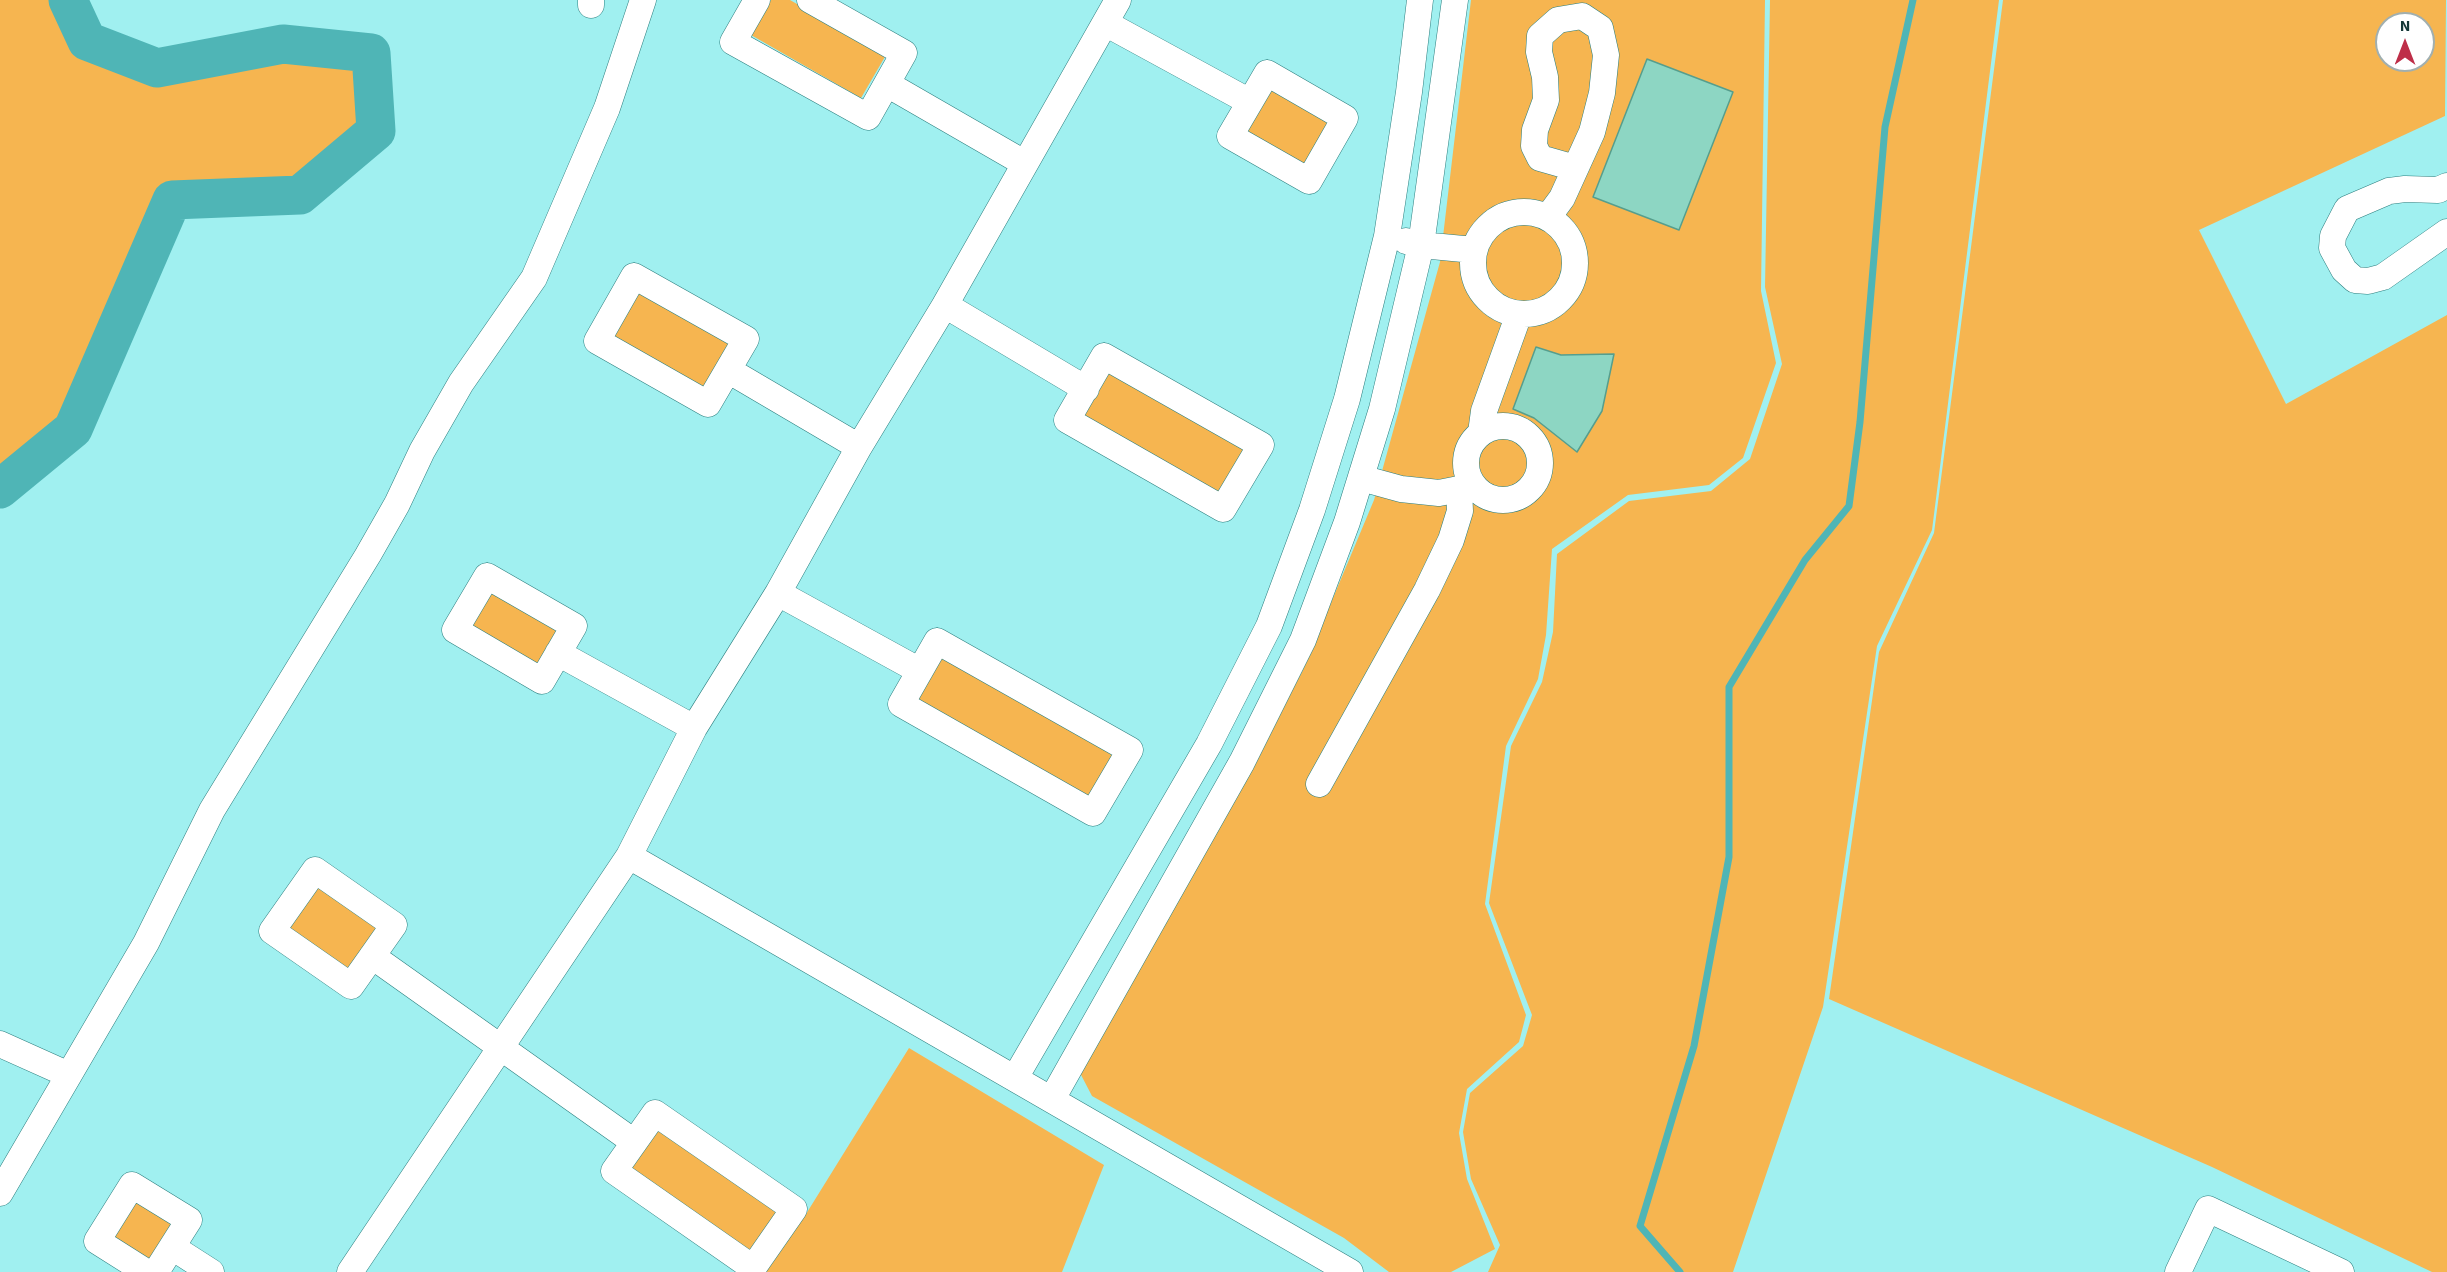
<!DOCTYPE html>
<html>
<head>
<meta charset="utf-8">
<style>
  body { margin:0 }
  #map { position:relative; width:2447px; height:1272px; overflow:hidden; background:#a0f0f0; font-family:"Source Sans 3",sans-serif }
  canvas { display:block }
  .north { position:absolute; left:2375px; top:12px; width:60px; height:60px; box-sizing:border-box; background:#fff; border:2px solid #a1afaf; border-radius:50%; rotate:0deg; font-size:16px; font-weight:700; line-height:24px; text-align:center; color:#153737 }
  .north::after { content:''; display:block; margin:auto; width:21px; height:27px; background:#be2e48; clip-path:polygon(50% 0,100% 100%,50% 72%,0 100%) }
</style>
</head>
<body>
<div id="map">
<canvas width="2447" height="1272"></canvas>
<div class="north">N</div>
</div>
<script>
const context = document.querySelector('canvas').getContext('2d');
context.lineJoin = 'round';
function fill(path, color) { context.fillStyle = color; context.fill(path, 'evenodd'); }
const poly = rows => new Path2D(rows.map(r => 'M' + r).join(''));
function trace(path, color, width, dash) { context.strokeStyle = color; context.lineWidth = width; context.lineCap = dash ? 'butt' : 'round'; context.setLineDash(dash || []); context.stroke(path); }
const green = poly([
  [0,0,68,0,87,41,157,68,283,44,371,53,376,131,300,195,172,201,73,429,0,489],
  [771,0,790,0,886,55,861,98,751,35],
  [1471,0,1765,0,1761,291,1776,363,1743,458,1709,485,1628,495,1552,549,1546,635,1538,679,1506,746,1485,904,1526,1015,1519,1042,1467,1089,1459,1133,1467,1179,1495,1249,1451,1272,1389,1272,1344,1238,1092,1096,1079,1071,1302,672,1374,500,1440,262],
  [1770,0,1999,0,1932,530,1877,646,1823,1007,1733,1272,1488,1272,1500,1245,1471,1179,1463,1132,1470,1093,1523,1046,1532,1015,1489,903,1511,746,1542,682,1553,632,1557,554,1629,501,1711,491,1750,459,1782,364,1765,287],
  [2003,0,2446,0,2445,116,2199,230,2286,404,2447,315,2447,1272,2432,1272,2212,1167,1829,999,1879,652,1934,533],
  [2387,24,2423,24,2423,60,2387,60],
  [1269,83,1335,119,1308,169,1241,132],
  [639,290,735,344,707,393,611,338],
  [1108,371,1249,447,1222,495,1081,419],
  [488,581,568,625,541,673,462,629],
  [939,651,1119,752,1092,805,909,703],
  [315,876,388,926,351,981,277,930],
  [909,1048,1104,1165,1062,1272,761,1272,806,1214],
  [656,1120,788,1210,752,1259,621,1170],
  [134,1192,181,1221,152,1269,104,1240]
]);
const stream = poly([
  [1680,1272,1640,1226,1694,1046,1729,857,1729,687,1805,560,1849,506,1860,422,1885,127,1913,0]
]);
const river = poly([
  [0,489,73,429,172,200,300,195,376,131,371,53,283,44,157,68,87,41,68,0]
]);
const building = poly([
  [1647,59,1733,92,1679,230,1593,197,1647,59],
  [1536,347,1561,355,1614,354,1602,411,1577,452,1534,418,1513,409,1536,347]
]);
const minor = poly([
  [757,0,733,42,868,117,904,53,810,0],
  [591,5,591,0],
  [1105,23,1250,102],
  [1267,73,1345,118,1309,181,1230,136,1267,73],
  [887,84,1024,163],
  [2447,186,2438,190,2405,189,2389,191,2347,209,2333,236,2332,248,2344,270,2355,280,2368,281,2383,277,2447,232],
  '1473 263a51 51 0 1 1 102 0a51 51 0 1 1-102 0Z',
  [1548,217,1562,198,1592,132,1602,93,1606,55,1600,28,1582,16,1558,20,1540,36,1539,52,1545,77,1546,100,1535,130,1534,146,1540,158,1575,168],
  [1406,241,1421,245,1474,250],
  [634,276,746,339,708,404,597,341,634,276],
  [945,305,1086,389],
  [1104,356,1261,445,1223,509,1067,420,1104,356],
  [728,370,859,447],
  '1466 463a37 37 0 1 1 74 0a37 37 0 1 1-74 0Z',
  [1481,433,1484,411,1519,314],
  [1361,478,1401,489,1439,493,1474,486],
  [487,576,574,626,542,681,455,630,487,576],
  [778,593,920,671],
  [937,641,1130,750,1093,813,901,704,937,641],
  [558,653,694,728],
  [1319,784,1427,590,1451,540,1460,511,1459,489],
  [629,856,1350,1272],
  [315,870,394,925,351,986,272,931,315,870],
  [372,956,634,1142],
  [0,1044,69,1075],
  [1015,1078,1209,744,1269,626,1312,510,1347,399,1387,236,1409,92,1420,0],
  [1052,1099,1242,762,1303,640,1347,522,1382,409,1421,245,1455,0],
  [655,1113,794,1209,753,1268,614,1171,655,1113],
  [0,1193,146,943,212,810,368,555,397,504,422,451,461,383,534,278,607,108,643,0],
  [172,1247,211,1272],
  [146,1272,97,1241,132,1185,189,1220,156,1272],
  [350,1272,629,856,694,728,778,593,859,447,945,305,1118,0],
  [2178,1272,2208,1209,2341,1272]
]);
fill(green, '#f6b550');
trace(stream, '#4fb5b6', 7);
trace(river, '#4fb5b6', 39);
fill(building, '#8dd6c3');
trace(building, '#569e8d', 1.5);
trace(minor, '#2b7e7e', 27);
trace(minor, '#fff', 26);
</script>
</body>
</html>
